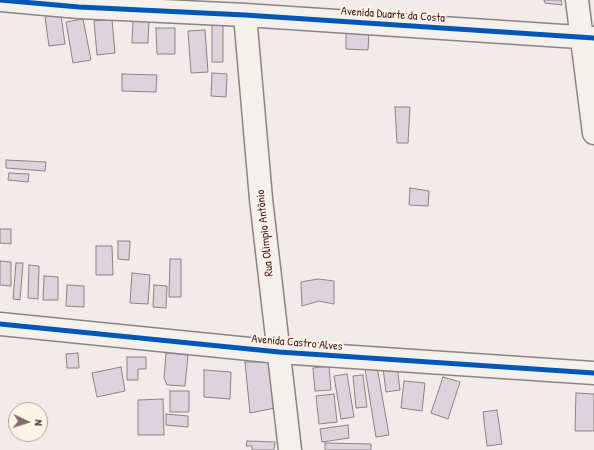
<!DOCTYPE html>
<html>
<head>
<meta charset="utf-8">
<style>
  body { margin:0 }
  #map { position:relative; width:594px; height:450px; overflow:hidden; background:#f1ebea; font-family:"Patrick Hand",sans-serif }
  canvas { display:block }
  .north { position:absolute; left:8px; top:402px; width:40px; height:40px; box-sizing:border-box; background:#fcf5e5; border:1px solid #b59f9b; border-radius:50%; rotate:94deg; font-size:11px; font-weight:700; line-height:16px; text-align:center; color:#4a1f2b }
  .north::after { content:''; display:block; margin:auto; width:14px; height:18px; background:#84666e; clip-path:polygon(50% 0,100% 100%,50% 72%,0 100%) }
</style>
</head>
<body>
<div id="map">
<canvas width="594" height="450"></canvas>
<div class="north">N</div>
</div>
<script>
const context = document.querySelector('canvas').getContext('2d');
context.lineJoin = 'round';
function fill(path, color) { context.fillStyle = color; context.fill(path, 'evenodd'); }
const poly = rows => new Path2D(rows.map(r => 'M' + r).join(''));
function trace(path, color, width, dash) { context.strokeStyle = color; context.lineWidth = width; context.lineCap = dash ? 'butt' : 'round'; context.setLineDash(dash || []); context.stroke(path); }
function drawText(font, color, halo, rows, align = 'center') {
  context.font = font + ' "Patrick Hand",sans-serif'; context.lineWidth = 4; context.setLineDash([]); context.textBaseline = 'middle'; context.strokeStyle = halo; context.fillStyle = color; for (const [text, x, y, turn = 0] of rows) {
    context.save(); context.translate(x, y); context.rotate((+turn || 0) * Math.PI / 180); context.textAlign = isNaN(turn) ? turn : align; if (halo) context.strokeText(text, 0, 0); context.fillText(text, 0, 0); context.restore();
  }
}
const building = poly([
  [544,0,561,0,562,5,545,3,544,0],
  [61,15,65,44,49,46,45,17,61,15],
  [83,19,91,60,73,63,66,22,83,19],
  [112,19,115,53,97,55,94,21,112,19],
  [133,20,149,20,148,43,132,43,133,20],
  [212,21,223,21,223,62,212,62,212,21],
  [156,28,175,28,175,54,157,54,156,28],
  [205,30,208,72,191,73,188,31,205,30],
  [346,33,369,33,368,50,346,49,346,33],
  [212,73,227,74,226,97,211,96,212,73],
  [122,74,157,75,156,92,122,91,122,74],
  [395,107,410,107,408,143,397,143,395,107],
  [6,160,46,162,45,171,6,168,6,160],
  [9,173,29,174,28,182,8,180,9,173],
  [410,188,429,191,428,206,409,205,410,188],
  [0,229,11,229,11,244,0,243,0,229],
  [118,241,130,241,129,260,118,259,118,241],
  [96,246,112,246,113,275,96,275,96,246],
  [170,259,181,259,181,297,169,297,170,259],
  [0,261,11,262,11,286,0,285,0,261],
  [16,263,23,263,20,300,13,299,16,263],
  [29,265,39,266,38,299,28,298,29,265],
  [132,273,150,275,148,304,130,303,132,273],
  [44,276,58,277,58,300,43,300,44,276],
  [318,279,334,281,334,304,319,301,302,306,301,282,318,279],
  [67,285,84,286,84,307,66,306,67,285],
  [154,285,167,286,166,308,153,307,154,285],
  [78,353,79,368,67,368,66,354,78,353],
  [166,353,188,355,185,386,167,385,164,378,166,353],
  [127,357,146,357,146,369,138,369,138,380,127,380,127,357],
  [245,362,269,362,275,408,250,413,245,362],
  [329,366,331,390,315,391,313,368,329,366],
  [397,366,400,390,386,392,383,368,397,366],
  [121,367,125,391,97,397,92,373,121,367],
  [377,367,389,435,376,437,365,369,377,367],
  [204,370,231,372,230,399,204,397,204,370],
  [347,374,354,417,341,419,334,376,347,374],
  [363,375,367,407,356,408,353,376,363,375],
  [443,377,460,382,448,419,431,413,443,377],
  [404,381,425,383,422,411,401,408,404,381],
  [170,391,189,391,189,412,170,412,170,391],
  [576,393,594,394,594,431,575,431,576,393],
  [334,394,337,422,319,424,316,396,334,394],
  [163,399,164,435,138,435,138,400,163,399],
  [497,410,502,444,487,446,483,412,497,410],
  [166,414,188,416,188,427,166,425,166,414],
  [348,425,349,438,322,442,320,429,348,425],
  [247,441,275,442,274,450,252,450,252,446,246,446,247,441],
  [325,443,371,444,371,450,325,450,325,443]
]);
const minor = poly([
  [0,0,79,7,245,15,594,38],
  [577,0,594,133],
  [245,15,261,199,290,450],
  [0,324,279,352,594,373]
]);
const cycleway = poly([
  [0,0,79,7,245,15,594,38],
  [0,324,279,352,594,373]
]);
const streetNames = [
  ["Avenida Duarte da Costa",393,15,4],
  ["Rua Olimpio Antônio",265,233,-96],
  ["Avenida Castro Alves",297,343,5]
];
fill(building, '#dcd4dd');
trace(building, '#8d8284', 1);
trace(minor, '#8d8284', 25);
trace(minor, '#f4f1ec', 22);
trace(cycleway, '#0057b8', 5);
drawText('12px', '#4a1f2b', '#fcf5e5', streetNames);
</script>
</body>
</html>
